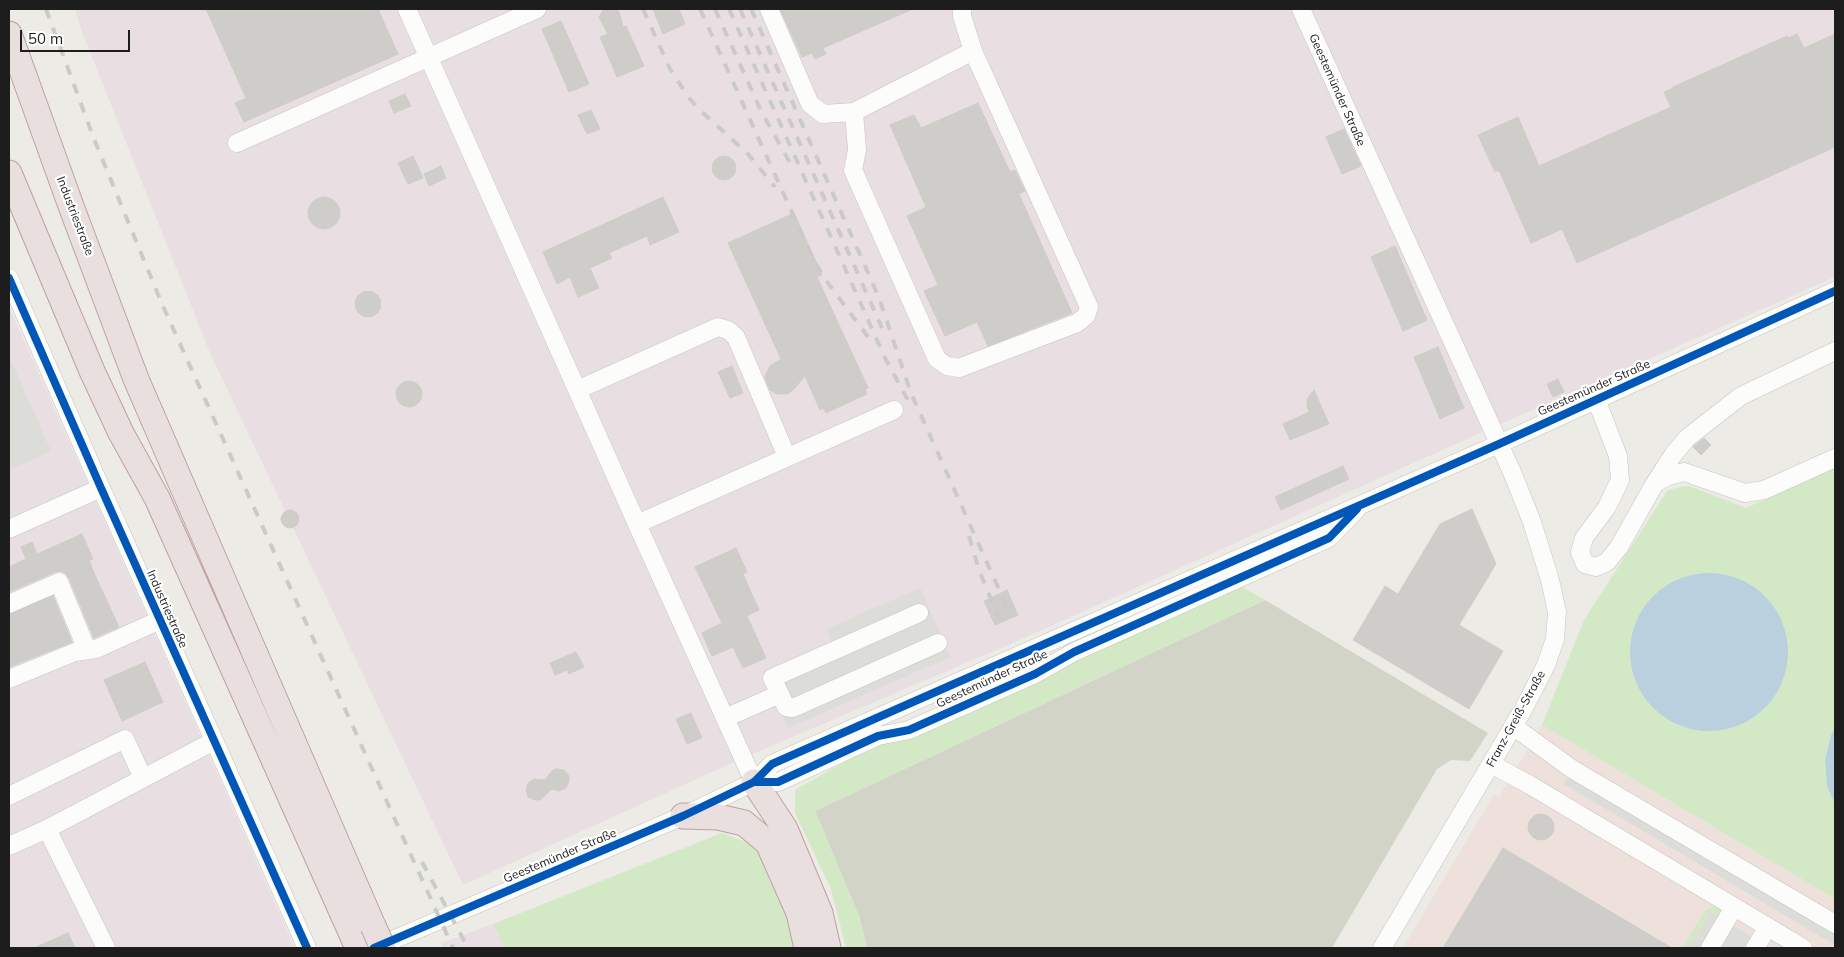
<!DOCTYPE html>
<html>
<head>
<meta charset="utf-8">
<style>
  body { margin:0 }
  #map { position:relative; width:1844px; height:957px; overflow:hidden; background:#ecebe6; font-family:Mulish,sans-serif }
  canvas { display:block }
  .frame { position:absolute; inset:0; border:10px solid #1d1d1d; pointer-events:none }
  .scale { position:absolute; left:20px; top:30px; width:110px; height:22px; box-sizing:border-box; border:2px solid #1d1d1d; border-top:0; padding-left:6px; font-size:15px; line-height:18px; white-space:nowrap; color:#1d1d1d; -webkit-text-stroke:4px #fff; paint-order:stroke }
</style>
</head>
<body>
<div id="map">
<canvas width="1844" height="957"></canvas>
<div class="frame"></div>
<div class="scale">50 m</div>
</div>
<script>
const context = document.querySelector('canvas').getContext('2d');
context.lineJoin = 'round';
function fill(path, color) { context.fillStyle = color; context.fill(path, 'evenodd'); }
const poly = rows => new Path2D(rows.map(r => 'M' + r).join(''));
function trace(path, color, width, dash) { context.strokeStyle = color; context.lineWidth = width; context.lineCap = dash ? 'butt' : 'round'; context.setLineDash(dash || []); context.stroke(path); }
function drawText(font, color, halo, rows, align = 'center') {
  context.font = font + ' Mulish,sans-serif'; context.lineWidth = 4.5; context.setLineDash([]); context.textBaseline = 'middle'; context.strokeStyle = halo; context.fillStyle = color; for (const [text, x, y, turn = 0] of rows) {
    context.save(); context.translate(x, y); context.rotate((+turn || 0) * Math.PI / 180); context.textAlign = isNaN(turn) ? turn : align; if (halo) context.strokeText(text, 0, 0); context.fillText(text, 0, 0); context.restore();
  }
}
const commercial = poly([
  [1542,725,1835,899,1835,948,1403,948,1494,794,1499,797]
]);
const industrial = poly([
  [75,9,1835,9,1835,277,1478,434,1013,643,743,758,463,885,210,353,82,32],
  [9,307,295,948,9,948],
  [493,924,504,948,443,948,441,943]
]);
const construction = poly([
  [1265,600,1488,733,1470,761,1451,760,1437,769,1332,948,867,948,859,916,815,811]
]);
const grass = poly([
  [1835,467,1835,899,1542,725,1584,620,1667,491,1679,487,1689,486,1746,508],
  [1241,586,1265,600,815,811,859,916,867,948,846,948,831,889,795,813,795,790,873,746,1101,646],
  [722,833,754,845,790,926,794,948,504,948,493,924],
  [1715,906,1721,908,1722,911,1719,917,1710,912,1689,948,1682,948,1704,912,1709,908]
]);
const parking = poly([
  [9,356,51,451,9,470],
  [920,588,950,657,788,728,764,673,832,643,826,629],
  [1570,774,1835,932,1835,945,1564,784],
  [1710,912,1771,948,1689,948]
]);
const water = poly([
  '1630 652a79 79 0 1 1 158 0a79 79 0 1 1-158 0Z',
  [1835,729,1835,804,1827,786,1825,760,1831,735]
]);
const building = poly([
  [206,9,378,9,398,54,244,122,235,103,246,98,206,9],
  [604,9,616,9,619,12,623,27,626,26,644,66,617,77,600,37,608,34,599,17,604,9],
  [653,9,679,9,685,24,663,34,653,9],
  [780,9,913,9,823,48,826,54,815,59,812,53,802,57,780,9],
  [561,21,589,84,569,92,542,29,561,21],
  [1797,34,1804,48,1835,34,1835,147,1577,263,1562,229,1531,243,1499,170,1495,172,1478,135,1518,117,1539,166,1671,107,1664,92,1673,88,1673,87,1787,36,1788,38,1797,34],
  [405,94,411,106,394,113,389,101,405,94],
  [978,103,1010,172,1015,170,1025,191,1019,194,1072,313,988,346,977,322,945,336,924,291,938,285,907,216,926,207,890,125,914,115,921,128,978,103],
  [591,110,600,129,587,134,578,115,591,110],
  [1344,129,1361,166,1342,174,1326,137,1344,129],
  '712 168a12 12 0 1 1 24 0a12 12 0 1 1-24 0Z',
  [413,156,423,178,408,184,398,163,413,156],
  [441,166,446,178,429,186,424,174,441,166],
  '308 213a16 16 0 1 1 32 0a16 16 0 1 1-32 0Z',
  [663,197,679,232,650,245,647,236,609,253,612,258,590,268,599,288,578,297,570,277,557,284,543,252,663,197],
  [794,213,822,275,817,277,868,388,865,389,867,394,826,413,823,408,820,410,805,376,793,390,787,394,777,394,770,390,765,378,766,374,770,366,781,359,728,243,794,213],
  [1395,246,1427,320,1403,331,1371,257,1395,246],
  '355 304a13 13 0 1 1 26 0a13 13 0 1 1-26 0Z',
  [1438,347,1464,408,1440,419,1414,357,1438,347],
  [732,366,743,393,730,398,718,372,732,366],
  [1558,379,1564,392,1553,397,1547,384,1558,379],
  '396 394a13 13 0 1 1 26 0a13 13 0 1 1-26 0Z',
  [1314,390,1329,424,1290,440,1283,424,1309,412,1307,407,1307,399,1314,390],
  [1704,438,1711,445,1701,455,1693,447,1704,438],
  [1343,466,1349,479,1281,510,1275,497,1343,466],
  [1472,509,1496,564,1459,625,1503,651,1469,709,1353,640,1385,586,1398,594,1440,524,1472,509],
  '281 519a9 9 0 1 1 18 0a9 9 0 1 1-18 0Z',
  [82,534,93,559,89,560,94,573,119,627,94,638,69,578,65,573,60,571,55,572,9,592,9,567,26,559,21,547,32,542,37,554,82,534],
  [736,548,747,572,743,574,759,610,747,616,766,658,743,668,733,647,712,656,702,633,722,623,695,567,736,548],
  [1007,590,1018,615,995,625,984,601,1007,590],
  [53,596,72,642,9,667,9,614,53,596],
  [576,652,584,667,569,674,567,670,555,675,550,663,576,652],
  [145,662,163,702,122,721,104,680,145,662],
  [691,713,702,738,687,744,676,719,691,713],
  [556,769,564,770,569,776,569,781,566,788,559,791,552,789,540,800,535,800,528,797,526,790,528,783,534,779,545,780,552,771,556,769],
  '1528 827a13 13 0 1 1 26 0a13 13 0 1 1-26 0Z',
  [1503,848,1672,948,1443,948,1503,848],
  [68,933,75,948,34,948,68,933]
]);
const minor = poly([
  [407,9,637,524,754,782],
  [769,9,810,104,823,114,854,112,857,150,853,170,937,359,947,366,959,368,1077,323,1086,316,1089,307,973,51],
  [1301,9,1512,472,1532,522,1550,580,1557,612,1555,639,1546,665,1524,708,1382,948],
  [854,112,973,51,962,16,962,9],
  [237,143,537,9],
  [9,278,101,488,307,948],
  [577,390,718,327,728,330,736,337,787,457],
  [1596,399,1618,456,1620,480,1607,507,1584,538,1580,552,1585,564,1596,567,1607,562,1619,547,1655,483,1673,455,1687,438,1741,396,1835,351],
  [1655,483,1668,476,1684,472,1745,493,1764,490,1835,458],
  [637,524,894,410],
  [9,529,101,488],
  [9,604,59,582,87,650],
  [9,679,75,652,96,649,160,620],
  [780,694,772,678,919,613],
  [725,718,780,694,786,707,793,708,938,643],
  [1513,726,1572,769,1835,924],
  [1491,764,1530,785,1803,948],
  [754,782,778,782,878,736,909,730,1035,674,1074,652,1329,538,1357,509],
  [9,796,125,739,143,778],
  [9,846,47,829],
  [106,948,47,829,214,741],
  [374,948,683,816,754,782,772,764,1499,444,1835,291],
  [1710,948,1734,907],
  [1755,948,1768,927]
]);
const highway = poly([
  [9,34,71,206,136,379,373,926],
  [9,173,92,371,121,433,157,498,358,948],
  [754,782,785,829,820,913,828,948],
  [683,816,718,817,744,823,768,843,799,913,807,948]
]);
const rail = poly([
  [46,9,94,139,162,304,453,948],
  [643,9,670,69,689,98,702,112,748,154,775,187],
  [700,9,814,261,825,279,874,345],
  [715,9,761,111,793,168],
  [729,9,885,358,909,402],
  [740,9,882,328],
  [751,9,865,266,879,298,911,393,1010,614],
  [969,536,979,570,999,619],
  [422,862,468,948]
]);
const highwayBridge = poly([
  [373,926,383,948]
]);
const cycleway = poly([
  [9,278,101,488,307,948],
  [754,782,778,782,878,736,909,730,1035,674,1074,652,1329,538,1357,509],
  [374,948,683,816,754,782,772,764,1499,444,1835,291]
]);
const streetNames = [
  ["Geestemünder Straße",1337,90,66],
  ["Industriestraße",75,216,69],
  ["Geestemünder Straße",1594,388,-24],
  ["Industriestraße",167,609,66],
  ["Geestemünder Straße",992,679,-25],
  ["Franz-Greiß-Straße",1516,719,-61],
  ["Geestemünder Straße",560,856,-23]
];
fill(commercial, '#eee1dc');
fill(industrial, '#e9dfe3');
fill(construction, '#d3d4c8');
fill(grass, '#d3e9c6');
fill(parking, '#dcdcd9');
fill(water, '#bbd0de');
fill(building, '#cecdc9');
trace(building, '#cfcdc8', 1);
trace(minor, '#c4c4c2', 19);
trace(highway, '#c09fa2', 27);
trace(minor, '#fcfcfb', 18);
trace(highway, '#e9dfde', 25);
trace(rail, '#cacac9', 4, [10, 10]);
trace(highwayBridge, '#c09fa2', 27, []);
trace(highwayBridge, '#e9dfde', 25);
trace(cycleway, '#0057b8', 8);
drawText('12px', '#1d1d1d', '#fff', streetNames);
</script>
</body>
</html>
